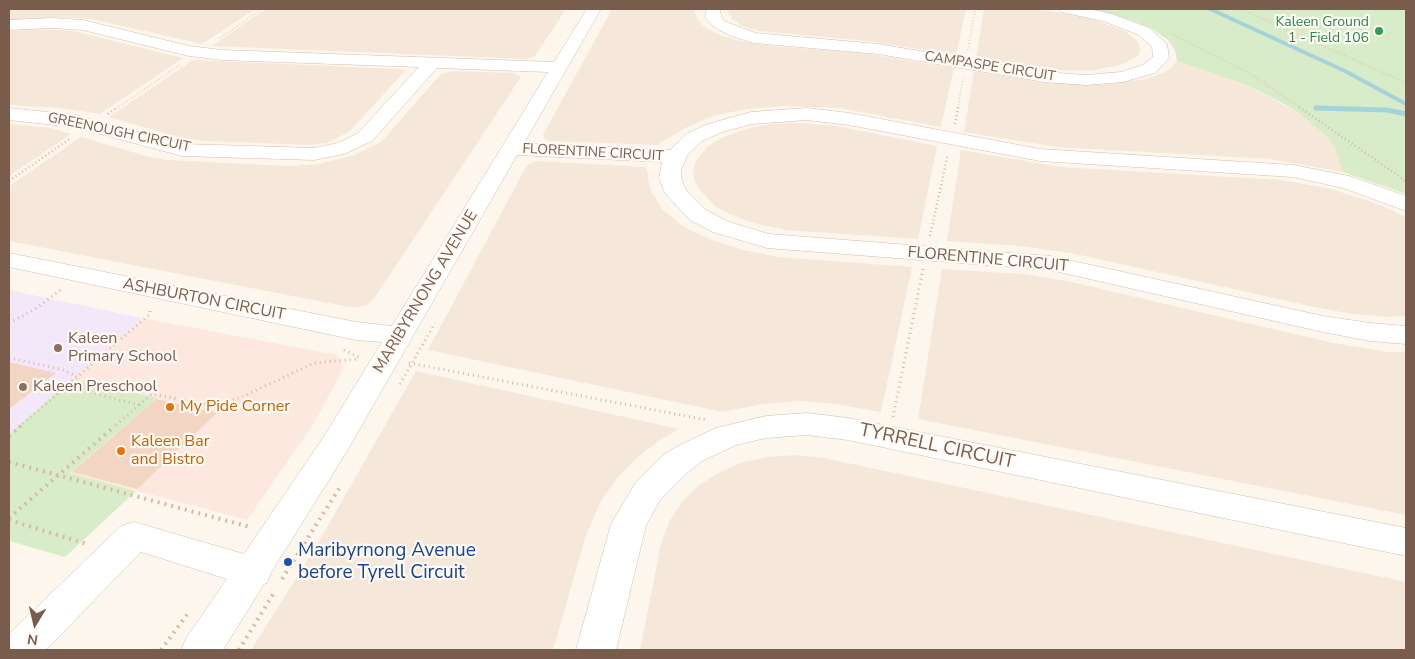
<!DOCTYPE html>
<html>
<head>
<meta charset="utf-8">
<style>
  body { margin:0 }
  #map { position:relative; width:1415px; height:659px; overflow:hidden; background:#fdf6ec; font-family:"Nunito Sans",sans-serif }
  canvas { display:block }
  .frame { position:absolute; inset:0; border:10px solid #7a5c4d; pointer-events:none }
  .north { position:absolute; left:10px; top:599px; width:50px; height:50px; -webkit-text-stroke:4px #fffaf3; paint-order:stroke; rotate:189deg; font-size:14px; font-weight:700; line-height:20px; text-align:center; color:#7a5c4d }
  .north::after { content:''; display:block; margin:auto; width:18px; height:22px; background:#7a5c4d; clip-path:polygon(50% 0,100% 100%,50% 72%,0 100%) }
</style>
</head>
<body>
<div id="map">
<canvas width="1415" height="659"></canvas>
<div class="frame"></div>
<div class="north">N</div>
</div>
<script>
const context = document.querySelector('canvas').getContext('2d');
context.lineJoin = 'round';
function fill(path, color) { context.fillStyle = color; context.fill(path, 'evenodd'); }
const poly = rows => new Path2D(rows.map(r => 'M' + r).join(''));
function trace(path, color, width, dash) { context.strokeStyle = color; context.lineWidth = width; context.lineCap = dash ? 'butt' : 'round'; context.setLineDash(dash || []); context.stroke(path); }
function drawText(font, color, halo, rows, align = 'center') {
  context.font = font + ' "Nunito Sans",sans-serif'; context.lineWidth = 4.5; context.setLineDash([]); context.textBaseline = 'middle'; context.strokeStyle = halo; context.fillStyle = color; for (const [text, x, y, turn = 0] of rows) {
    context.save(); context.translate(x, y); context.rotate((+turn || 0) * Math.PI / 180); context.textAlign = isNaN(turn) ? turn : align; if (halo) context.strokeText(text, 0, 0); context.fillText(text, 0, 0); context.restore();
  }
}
const residential = poly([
  [9,9,255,9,202,44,92,19,55,17,9,21],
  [266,9,566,9,535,56,526,59,212,46],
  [612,9,694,9,697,19,706,28,720,35,740,41,772,46,863,53,954,68,941,127,839,108,784,106,746,109,713,116,687,127,657,145,549,141,544,138,543,135],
  [729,9,966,9,956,55,867,41,759,31,742,26,732,19,728,13],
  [984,9,1042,10,1087,17,1125,31,1138,42,1140,49,1139,55,1123,64,1095,70,1056,70,976,58],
  [35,29,73,31,183,58,100,114,59,108,9,105,9,31],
  [193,60,400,69,405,71,349,132,327,143,310,145,204,141,182,138,109,117],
  [1177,61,1247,85,1300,114,1327,137,1335,148,1341,161,1343,172,1270,159,1057,147,964,132,974,71,1039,82,1096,85,1147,79,1167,71],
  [454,71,514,73,521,77,373,300,367,305,359,307,349,307,9,241,9,186,81,137,146,156,168,160,288,166,319,164,354,155,381,142,441,74],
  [798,123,836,126,937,146,918,239,786,230,754,223,730,214,715,206,699,189,694,180,693,171,695,162,708,146,724,137,745,129,771,124],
  [9,124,51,128,71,134,9,176],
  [961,150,1060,167,1282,180,1331,189,1378,204,1406,217,1406,316,1387,317,1353,314,1324,309,1071,253,1020,246,947,241],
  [536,161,645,167,647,169,650,189,662,209,684,227,712,240,743,250,778,257,912,267,881,412,835,404,800,401,762,404,723,412,428,350,527,165],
  [942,269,1022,274,1067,281,1333,343,1389,352,1406,352,1406,515,918,419],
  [416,371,679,429,657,442,637,458,619,476,602,499,586,535,553,650,251,650,321,538],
  [795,455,824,458,1406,582,1406,650,640,650,661,544,669,522,682,502,699,485,720,472,743,462,769,457]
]);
const commercial = poly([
  [142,318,337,355,344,368,312,426,247,520,70,473,157,399,72,379]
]);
const education = poly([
  [9,290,142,318,9,434]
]);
const green = poly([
  [1091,9,1406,9,1406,194,1343,172,1335,148,1327,137,1300,114,1284,104,1247,85,1177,61,1175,50,1168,40,1152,29,1134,21],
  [72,379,157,398,70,473,136,491,65,557,9,541,9,434]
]);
const streamFar1 = poly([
  [1210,9,1345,71,1406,104],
  [1316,108,1321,108]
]);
const stream = poly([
  [1316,108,1387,110,1406,114]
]);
const building = poly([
  [9,362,56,373,9,409],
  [156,399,217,413,137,489,72,472]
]);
const pathFar3 = poly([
  [1240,9,1406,83],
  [1172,34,1249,73,1301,108],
  [220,38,262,9],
  [968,50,975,9],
  [117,108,181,64],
  [958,108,963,78]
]);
const pathFar2 = poly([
  [1299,107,1406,181],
  [108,114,118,107],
  [955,124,958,107],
  [9,181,71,138],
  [930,236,948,154]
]);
const pathFar1 = poly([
  [9,323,34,310,62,289],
  [344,350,360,358],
  [9,358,60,369,77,376],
  [409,363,707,420],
  [400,384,435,323],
  [66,386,139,405,114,427],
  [139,405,152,394,216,406,246,395,314,363,358,359],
  [893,417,923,269],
  [19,427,150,314,150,310]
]);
const path = poly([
  [9,436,21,426],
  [9,462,250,527],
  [9,518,115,426],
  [9,520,87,544],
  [282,579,340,487],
  [161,650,189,612],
  [239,650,275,591]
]);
const minor = poly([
  [587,9,601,9,524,143,670,150,688,133,708,124,751,112,807,108,849,113,1040,149,1293,165,1349,176,1406,196,1406,211,1343,188,1293,177,1040,161,849,125,807,120,752,124,722,132,702,141,688,154,681,170,681,178,686,190,706,210,729,222,769,234,1050,256,1323,316,1370,323,1406,326,1406,344,1370,341,1323,332,1050,270,767,248,713,232,690,220,665,193,659,178,662,162,517,155,347,451,272,571,267,583,264,584,223,650,181,650,187,637,227,579,141,552,46,650,9,650,9,634,121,526,134,522,244,554,325,435,382,342,356,340,9,267,9,253,356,322,392,326,548,72,437,68,372,141,344,154,314,160,182,156,74,127,9,120,9,108,75,115,183,144,314,148,338,143,358,133,419,67,222,60,189,56,83,30,52,28,9,30,9,20,52,18,83,20,189,46,222,50,554,62,587,9],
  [706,9,720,9,721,16,724,21,755,33,878,44,1044,72,1086,75,1121,72,1143,65,1153,57,1152,46,1137,34,1103,21,1061,12,1059,9,1088,9,1112,14,1149,28,1167,44,1169,58,1155,73,1123,82,1086,85,1044,82,878,54,754,43,731,36,714,27,705,17,706,9],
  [807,413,848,418,1406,528,1406,556,848,440,807,435,766,438,736,445,702,461,687,473,660,500,646,525,616,650,576,650,611,524,636,482,663,455,680,445,716,428,766,416,807,413]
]);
const markers = [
  [1379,31,5,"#2e9e5b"],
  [58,348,5,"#8d6e63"],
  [23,387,5,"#8d6e63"],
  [170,407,5,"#e8710a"],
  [121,451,5,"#e8710a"],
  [288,562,5,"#1a4fb4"]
];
const farLeisurenames = [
  ["Kaleen Ground",1369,23],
  ["1 - Field 106",1369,39]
];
const farStreetnames = [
  ["CAMPASPE CIRCUIT",990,67,9],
  ["GREENOUGH CIRCUIT",119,133,12],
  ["FLORENTINE CIRCUIT",593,153,3]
];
const streetNames = [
  ["FLORENTINE CIRCUIT",988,260,5],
  ["MARIBYRNONG AVENUE",426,292,-59],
  ["ASHBURTON CIRCUIT",204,300,11]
];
const educationNames = [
  ["Kaleen",68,339],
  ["Primary School",68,357],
  ["Kaleen Preschool",33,387]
];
const foodNames = [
  ["My Pide Corner",180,407],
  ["Kaleen Bar",131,442],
  ["and Bistro",131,460]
];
const nearStreetnames = [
  ["TYRRELL CIRCUIT",937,447,12]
];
const nearTransitnames = [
  ["Maribyrnong Avenue",298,551],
  ["before Tyrell Circuit",298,573]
];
fill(residential, '#f5e8da');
fill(commercial, '#fde8e0');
fill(education, '#f3e8fa');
fill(green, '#d8ecc9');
trace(streamFar1, '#a5d3da', 4);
trace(stream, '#a5d3da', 5);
fill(building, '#f3d5c3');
trace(minor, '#d1beb0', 1);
trace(pathFar3, '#d9b8a5', 2, [0.5, 2.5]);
trace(pathFar2, '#d9b8a5', 2.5, [1, 3]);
trace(pathFar1, '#d9b8a5', 3, [1, 4]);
trace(path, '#d9b8a5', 4, [2, 5]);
fill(minor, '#fff');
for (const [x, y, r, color] of markers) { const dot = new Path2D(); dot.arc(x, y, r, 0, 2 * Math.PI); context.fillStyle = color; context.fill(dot); trace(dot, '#fffaf3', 2); }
drawText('14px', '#27864d', '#fffaf3', farLeisurenames, 'right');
drawText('14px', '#7a5c4d', '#fffaf3', farStreetnames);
drawText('16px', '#7a5c4d', '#fffaf3', streetNames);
drawText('16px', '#785e54', '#fffaf3', educationNames, 'left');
drawText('16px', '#c56008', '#fffaf3', foodNames, 'left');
drawText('19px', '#7a5c4d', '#fffaf3', nearStreetnames);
drawText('19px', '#164399', '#fffaf3', nearTransitnames, 'left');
</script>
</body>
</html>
